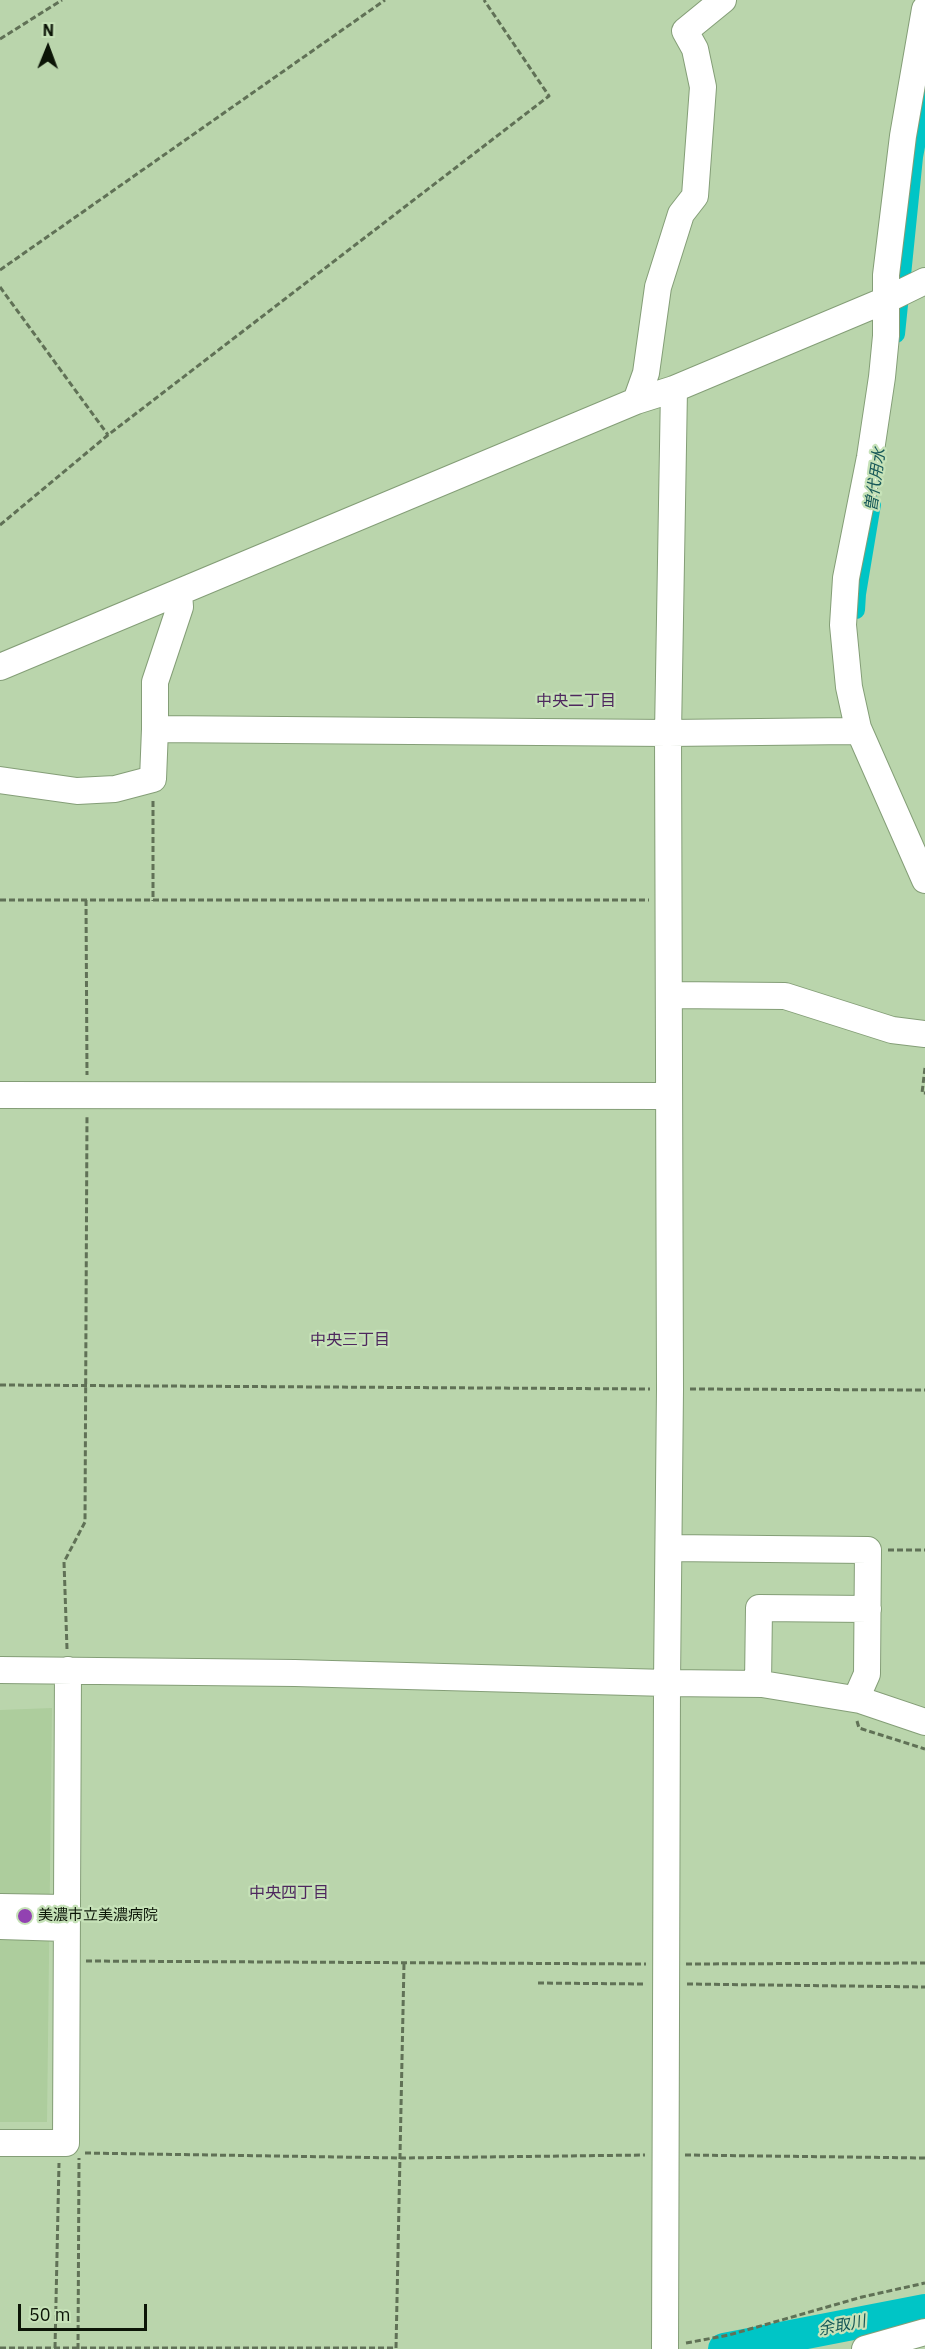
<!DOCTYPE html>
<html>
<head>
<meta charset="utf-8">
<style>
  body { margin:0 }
  #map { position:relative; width:925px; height:2349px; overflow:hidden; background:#bad5ac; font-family:"IBM Plex Sans",sans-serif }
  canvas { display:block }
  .north { position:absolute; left:18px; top:18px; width:60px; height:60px; -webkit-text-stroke:4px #c6e2b8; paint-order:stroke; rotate:1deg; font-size:16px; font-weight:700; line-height:24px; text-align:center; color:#0c1507 }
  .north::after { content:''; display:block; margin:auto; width:21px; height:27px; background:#0c1507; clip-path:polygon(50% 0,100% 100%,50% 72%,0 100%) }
  .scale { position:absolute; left:18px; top:2304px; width:129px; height:27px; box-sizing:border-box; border:3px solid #0c1507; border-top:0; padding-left:8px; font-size:18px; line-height:21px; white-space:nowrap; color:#0c1507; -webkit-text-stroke:4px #c6e2b8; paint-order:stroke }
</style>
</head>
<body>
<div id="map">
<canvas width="925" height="2349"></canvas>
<div class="north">N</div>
<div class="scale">50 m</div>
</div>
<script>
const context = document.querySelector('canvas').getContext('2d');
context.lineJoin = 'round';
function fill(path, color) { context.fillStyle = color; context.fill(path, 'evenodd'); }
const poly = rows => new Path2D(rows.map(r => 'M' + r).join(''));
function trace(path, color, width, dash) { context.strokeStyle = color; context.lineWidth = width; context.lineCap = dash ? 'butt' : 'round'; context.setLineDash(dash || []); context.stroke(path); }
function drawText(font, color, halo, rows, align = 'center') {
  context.font = font + ' "IBM Plex Sans","Noto Sans JP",sans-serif'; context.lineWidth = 4.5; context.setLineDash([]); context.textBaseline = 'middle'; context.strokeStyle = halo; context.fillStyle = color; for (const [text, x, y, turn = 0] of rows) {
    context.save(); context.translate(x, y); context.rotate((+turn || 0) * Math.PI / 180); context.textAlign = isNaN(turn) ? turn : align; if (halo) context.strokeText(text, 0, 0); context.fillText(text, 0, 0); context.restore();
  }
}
const built = poly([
  [52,1708,47,2122,0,2122,0,1710]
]);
const canal = poly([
  [896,334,914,157,925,97],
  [856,610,857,594,872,504]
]);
const river = poly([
  [724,2349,925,2310]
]);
const path = poly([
  [0,39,62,0],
  [0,270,385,0],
  [0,287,108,435],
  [0,525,108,435,549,96,484,0],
  [153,801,153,901],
  [0,900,649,900],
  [86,900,87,1075],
  [925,1068,922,1093,925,1093],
  [0,1385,650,1389],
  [690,1389,925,1390],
  [888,1550,925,1550],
  [67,1649,64,1562,85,1522,87,1115],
  [857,1721,859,1728,925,1749],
  [86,1961,646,1964],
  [686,1964,925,1963],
  [538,1983,644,1984],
  [687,1984,925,1987],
  [85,2153,401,2158,645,2155],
  [685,2155,925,2158],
  [686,2343,729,2335,862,2297,925,2283],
  [0,2348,396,2348],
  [55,2348,59,2163],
  [396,2348,404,1963],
  [78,2349,79,2158]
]);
const minor = poly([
  [636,401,646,373,658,287,681,214,695,196,703,87,695,49,685,31,723,0],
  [0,667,636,401,674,389,886,300,925,281],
  [858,728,925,880],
  [155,729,668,733,852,731,858,728,849,687,843,625,846,578,870,457,882,377,886,336,886,275,903,136,925,9],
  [0,780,77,791,115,789,153,779,155,729,155,682,180,607,179,593],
  [669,995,785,996,892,1030,925,1034],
  [0,1095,669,1096],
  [669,1548,868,1550,867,1674,856,1699],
  [0,1670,295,1673,667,1683,670,1389,668,733,674,389],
  [758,1684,759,1608,868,1609],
  [0,1907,66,1908],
  [0,1926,66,1928],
  [0,2143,66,2143,68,1670],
  [665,2349,667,1683,762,1684,860,1700,925,1722],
  [865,2349,925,2332]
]);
const markers = [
  [25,1916,8,"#9242b1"]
];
const poiNames = [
  ["美濃市立美濃病院",38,1916]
];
const waterNames = [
  ["曽代用水",876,480,-82],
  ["余取川",842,2326,-11]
];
const neighbourhoodNames = [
  ["中央二丁目",576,701],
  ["中央三丁目",350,1340],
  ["中央四丁目",289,1893]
];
fill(built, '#adcd9d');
trace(canal, '#00c5c6', 18);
trace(river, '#00c5c6', 32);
trace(minor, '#849e77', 28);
trace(path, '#607156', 3, [6, 3]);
trace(minor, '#fff', 26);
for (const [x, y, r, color] of markers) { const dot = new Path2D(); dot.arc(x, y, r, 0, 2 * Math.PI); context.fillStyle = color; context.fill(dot); trace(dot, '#c6e2b8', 2); }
drawText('15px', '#0c1507', '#c6e2b8', poiNames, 'left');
drawText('italic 16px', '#175858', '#c6e2b8', waterNames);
drawText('16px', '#4e285e', '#c6e2b8', neighbourhoodNames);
</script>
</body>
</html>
